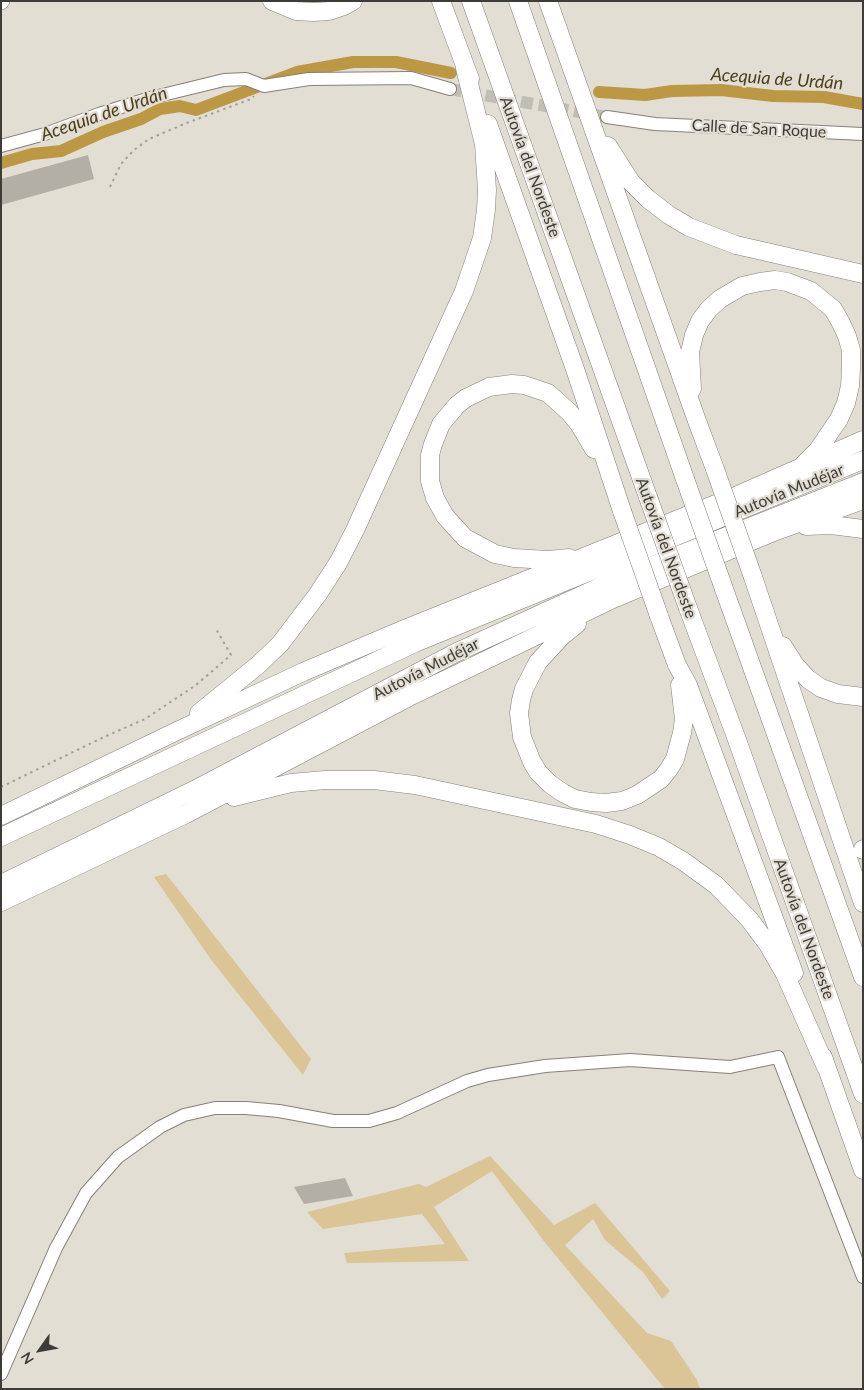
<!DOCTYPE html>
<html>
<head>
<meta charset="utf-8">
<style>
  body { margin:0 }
  #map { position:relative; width:864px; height:1390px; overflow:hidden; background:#e2ded4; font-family:Lato,sans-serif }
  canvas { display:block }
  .frame { position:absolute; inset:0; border:2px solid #3e3c38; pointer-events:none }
  .north { position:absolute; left:15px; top:1325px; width:50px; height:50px; -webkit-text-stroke:4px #e2ded4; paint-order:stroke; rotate:238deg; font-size:14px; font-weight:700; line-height:20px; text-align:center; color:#3e3c38 }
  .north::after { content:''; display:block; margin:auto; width:18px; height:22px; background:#3e3c38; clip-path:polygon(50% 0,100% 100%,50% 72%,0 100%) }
</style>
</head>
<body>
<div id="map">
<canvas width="864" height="1390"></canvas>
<div class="frame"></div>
<div class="north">N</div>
</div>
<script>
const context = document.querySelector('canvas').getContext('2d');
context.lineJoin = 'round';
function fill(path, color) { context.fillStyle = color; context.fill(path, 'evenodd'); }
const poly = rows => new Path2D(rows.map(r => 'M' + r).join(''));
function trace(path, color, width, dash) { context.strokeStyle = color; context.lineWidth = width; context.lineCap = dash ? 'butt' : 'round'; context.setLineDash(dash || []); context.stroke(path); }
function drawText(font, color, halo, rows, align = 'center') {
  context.font = font + ' Lato,sans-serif'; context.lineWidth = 4.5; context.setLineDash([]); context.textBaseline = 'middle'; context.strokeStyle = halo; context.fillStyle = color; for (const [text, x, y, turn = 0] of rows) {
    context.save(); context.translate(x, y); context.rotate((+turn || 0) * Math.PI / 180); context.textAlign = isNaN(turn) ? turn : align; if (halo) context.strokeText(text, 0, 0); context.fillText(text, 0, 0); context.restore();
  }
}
const green = poly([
  [166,874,311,1059,303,1075,212,961,154,877],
  [490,1156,554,1225,595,1203,670,1291,662,1299,643,1272,605,1240,593,1219,565,1245,647,1333,671,1341,697,1380,700,1389,665,1389,543,1240,492,1171,434,1207,469,1261,347,1263,344,1253,445,1244,422,1214,323,1229,307,1212,419,1184,426,1187]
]);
const canal = poly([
  [599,92,645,95,672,91,721,90,773,96,824,97,863,104],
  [1,163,32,154,61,151,103,132,141,119,160,109,180,106,196,110,297,72,353,62,396,62,451,73]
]);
const building = poly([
  [88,155,94,179,1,205,1,179],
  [345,1178,353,1196,304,1204,294,1187]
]);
const minorTunnel = poly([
  [450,89,607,117]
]);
const path = poly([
  [110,187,121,164,134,150,149,139,184,124,251,99,254,96],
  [1,787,104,737,145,719,196,685,231,655,216,629]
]);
const minor = poly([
  [607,117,655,124,863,134],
  [1,146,45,134,99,114,150,98,224,80,246,79,264,86,309,79,411,78,450,89],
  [1,1374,56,1248,86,1193,118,1157,160,1127,184,1115,215,1108,246,1108,279,1111,333,1121,369,1121,397,1113,467,1081,488,1075,545,1066,630,1060,730,1067,778,1057,863,1277]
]);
const major = poly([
  [1,2,2,1]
]);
const highway = poly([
  [272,1,296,11,313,12,329,11,344,6,353,1],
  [441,1,470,79],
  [471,1,648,497],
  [518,1,685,479],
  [548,1,697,421,715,469],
  [488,124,575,369,622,511],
  [608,146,631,182,648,199,669,215,689,227,736,245,863,274],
  [692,389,690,352,694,335,700,321,709,309,720,299,742,286,760,282,775,280,787,282,811,291,833,309,841,323,847,336,851,350,851,369,850,386,846,403,839,419,818,450,803,465],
  [806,526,831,525,863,529],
  [569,558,548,560,514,558,495,554,465,538,445,516,435,498,430,481,430,455,433,444,441,424,457,405,466,398,489,387,512,384,524,385,548,393,569,412,579,424,594,449],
  [753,577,863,903],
  [724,589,863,977],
  [688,608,736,737,863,1094],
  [659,616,677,665,688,685,794,973],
  [577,624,562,636,538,662,524,689,521,700,519,713,522,737,532,762,538,772,550,784,563,793,575,799,591,802,606,803,622,801,637,795,661,779,669,769,675,759,682,733,684,719,680,685],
  [783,646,795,665,808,679,821,688,838,694,863,697],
  [199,713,258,665,280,644,318,594,338,563,355,530,464,291,482,238,486,210,487,190,484,144,465,68],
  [234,797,291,783,325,780,374,780,415,785,596,824,630,835,659,847,683,861,716,885,749,919,767,943,785,974,826,1067],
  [1,816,177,731,303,672,402,630,738,495,863,440],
  [1,837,415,643,863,460],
  [863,849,863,850],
  [1,884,198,788,455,653,613,581,863,482],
  [1,902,186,814,409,697,613,599,776,531,863,500],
  [823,1057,863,1170]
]);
const highwayBridge = poly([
  [715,469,753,577],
  [685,479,724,589],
  [648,497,688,608],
  [622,511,659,616]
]);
const streetNames = [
  ["Calle de San Roque",759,129,3],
  ["Autovía del Nordeste",530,167,70],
  ["Autovía Mudéjar",789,491,-22],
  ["Autovía del Nordeste",666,548,70],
  ["Autovía Mudéjar",426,669,-27],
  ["Autovía del Nordeste",804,929,70]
];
const waterNames = [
  ["Acequia de Urdán",777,79,4],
  ["Acequia de Urdán",104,114,-19]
];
fill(green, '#dbc495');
trace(canal, '#bc9845', 12);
fill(building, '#b3afa6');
trace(minorTunnel, '#c1beb5', 12, [12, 6]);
trace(minor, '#858179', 14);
trace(major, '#858179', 16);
trace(highway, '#858179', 19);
trace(path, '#a39f98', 2, [2.5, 4]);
trace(minor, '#fff', 12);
trace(major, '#fff', 15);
trace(highway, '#fff', 18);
trace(highwayBridge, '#858179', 19, []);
trace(highwayBridge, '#fff', 18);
drawText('16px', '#3e3c38', '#e2ded4', streetNames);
drawText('italic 18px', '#4d3d1a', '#e2ded4', waterNames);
</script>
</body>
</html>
